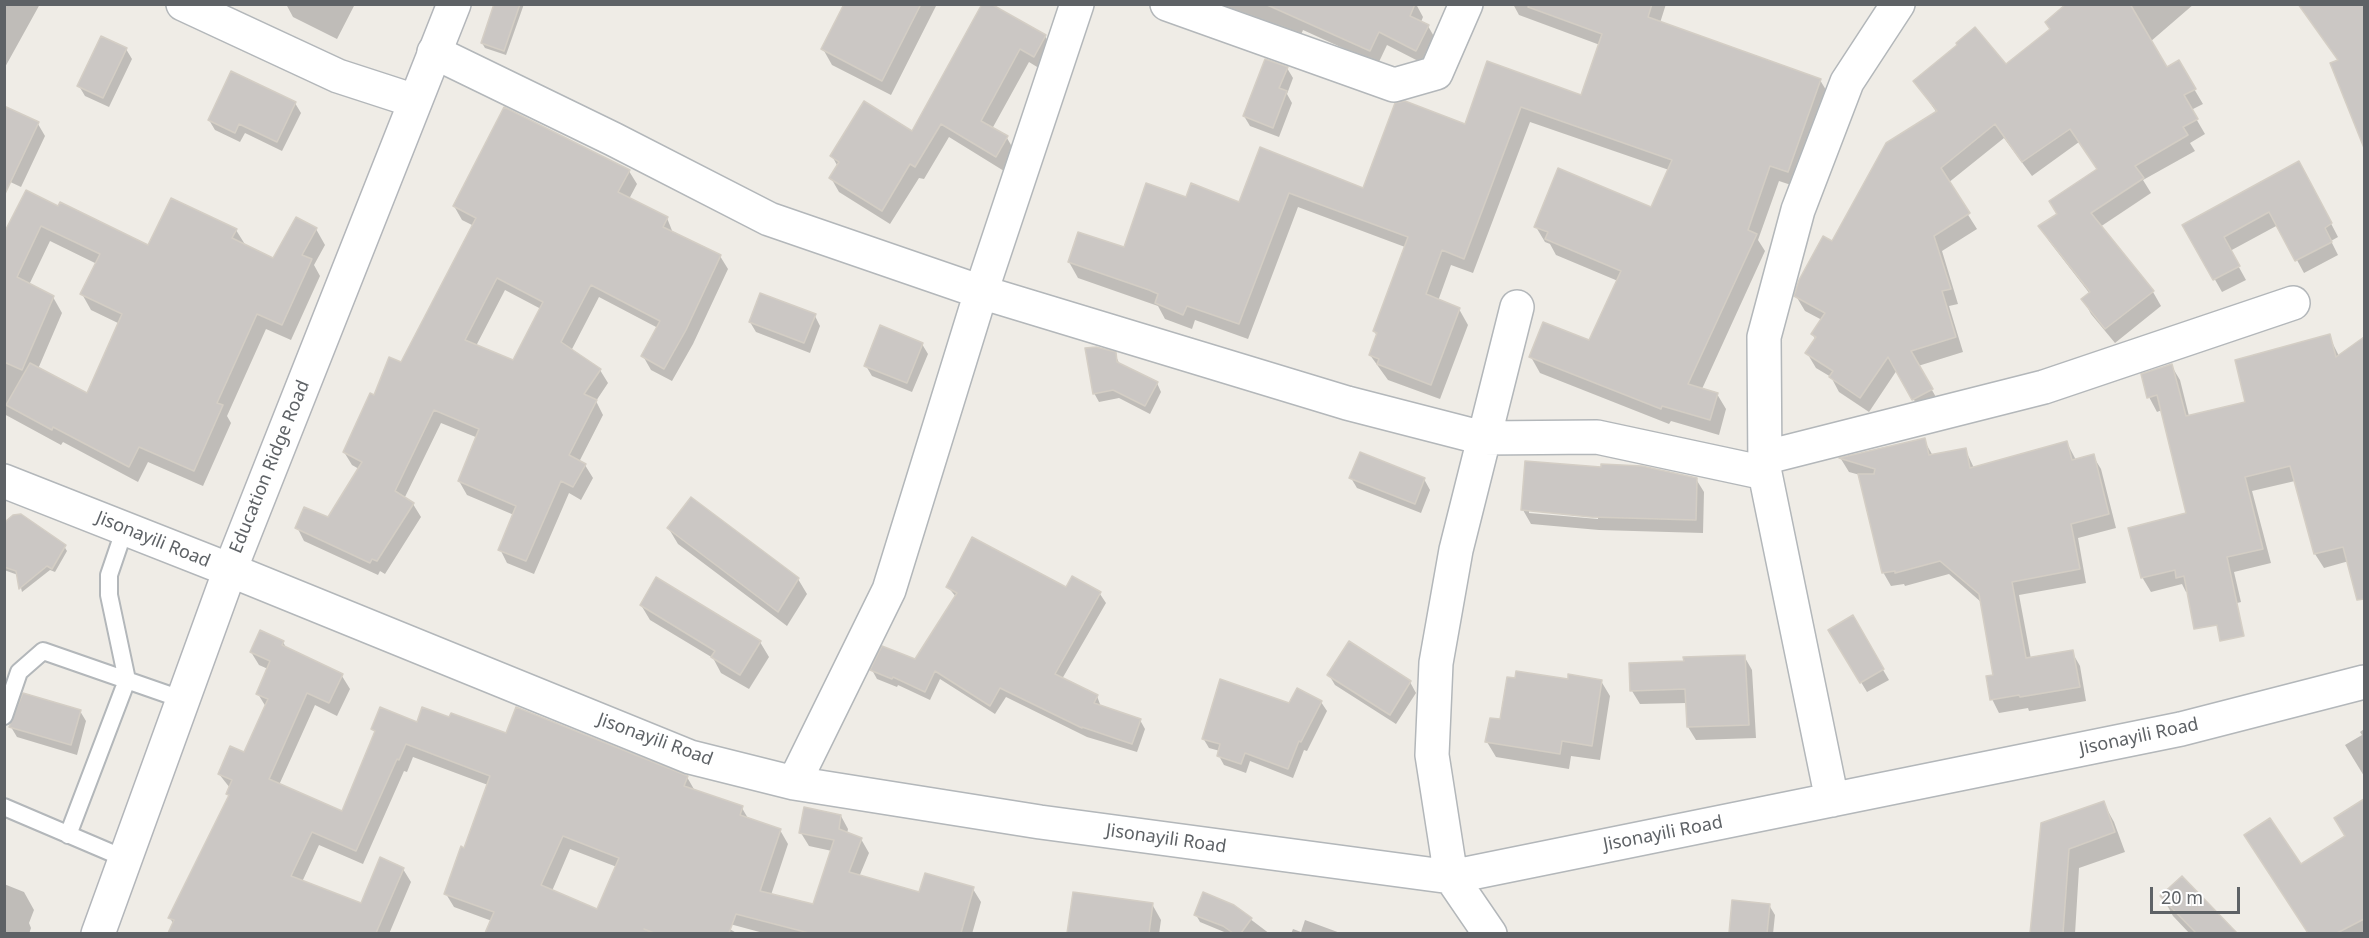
<!DOCTYPE html>
<html>
<head>
<meta charset="utf-8">
<style>
  body { margin:0 }
  #map { position:relative; width:2369px; height:938px; overflow:hidden; background:#efece6; font-family:"Noto Sans",sans-serif }
  canvas { display:block }
  .frame { position:absolute; inset:0; border:6px solid #5e6266; pointer-events:none }
  .scale { position:absolute; left:2150px; top:887px; width:90px; height:27px; box-sizing:border-box; border:3px solid #5e6266; border-top:0; padding-left:8px; font-size:18px; line-height:21px; white-space:nowrap; color:#5e6266; -webkit-text-stroke:4px #fff; paint-order:stroke }
</style>
</head>
<body>
<div id="map">
<canvas width="2369" height="938"></canvas>
<div class="frame"></div>
<div class="scale">20 m</div>
</div>
<script>
const context = document.querySelector('canvas').getContext('2d');
context.lineJoin = 'round';
function fill(path, color) { context.fillStyle = color; context.fill(path, 'evenodd'); }
const poly = rows => new Path2D(rows.map(r => 'M' + r).join(''));
function trace(path, color, width, dash) { context.strokeStyle = color; context.lineWidth = width; context.lineCap = dash ? 'butt' : 'round'; context.setLineDash(dash || []); context.stroke(path); }
function drawText(font, color, halo, rows, align = 'center') {
  context.font = font + ' "Noto Sans",sans-serif'; context.lineWidth = 6; context.setLineDash([]); context.textBaseline = 'middle'; context.strokeStyle = halo; context.fillStyle = color; for (const [text, x, y, turn = 0] of rows) {
    context.save(); context.translate(x, y); context.rotate((+turn || 0) * Math.PI / 180); context.textAlign = isNaN(turn) ? turn : align; if (halo) context.strokeText(text, 0, 0); context.fillText(text, 0, 0); context.restore();
  }
}
const shadow = poly([
  [4,4,40,4,4,69],
  [286,4,355,4,337,39,293,17],
  [495,4,524,4,506,55,485,48,482,43],
  [846,4,937,4,891,95,832,65,823,49],
  [983,4,1045,36,1053,50,1042,70,1029,62,992,129,1007,138,1015,152,1004,171,949,137,924,179,919,178,890,224,839,192,831,178,838,167,832,156,912,133],
  [1214,4,1416,4,1423,17,1421,22,1428,26,1436,40,1424,64,1387,45,1378,64,1303,30,1299,40],
  [1513,4,1666,4,1660,23,1820,80,1829,95,1797,187,1779,181,1758,240,1765,251,1702,389,1717,394,1726,409,1719,435,1671,421,1669,424,1540,373,1531,357,1590,342,1618,281,1556,255,1550,244,1545,242,1536,227,1651,209,1669,170,1530,122,1473,273,1451,265,1438,301,1459,309,1468,325,1440,399,1388,380,1370,355,1377,336,1374,331,1405,247,1298,207,1248,339,1195,320,1192,329,1165,319,1158,306,1078,278,1069,262,1125,249,1186,199,1239,203,1261,149,1363,190,1466,126,1488,63,1582,97,1600,45,1519,15],
  [2090,4,2194,4,2150,42,2166,69,2178,62,2203,104,2191,110,2205,134,2190,143,2195,151,2143,180,2151,193,2100,227,2153,292,2161,306,2115,343,2091,314,2083,299,2090,294,2049,241,2040,226,2058,215,2098,170,2079,142,2032,176,2004,138,1948,183,1977,229,1942,251,1958,304,1949,306,1963,352,1918,366,1940,404,1922,414,1897,370,1869,412,1839,392,1831,377,1816,368,1807,353,1816,340,1812,334,1822,320,1805,311,1796,296,1832,243,1937,113,1915,81,2006,66],
  [2299,4,2364,4,2364,144,2360,137,2343,67],
  [126,49,132,59,109,107,85,96,79,86],
  [1287,68,1293,78,1287,94,1292,103,1279,137,1250,126,1244,116],
  [295,103,301,113,282,151,245,133,240,142,215,130,209,120],
  [38,124,45,136,21,187,4,179],
  [629,171,637,184,629,199,667,218,673,233,720,256,728,269,693,344,672,381,651,370,643,356,658,328,599,297,571,351,600,370,608,383,596,401,603,415,579,462,585,465,593,478,581,500,569,493,534,574,507,563,500,549,514,515,467,495,459,481,478,438,441,423,404,499,413,504,421,517,385,574,380,571,378,575,304,541,297,527,329,519,359,469,352,465,344,452,375,397,401,364,474,226,462,220,454,206],
  [505,290,541,309,513,362,476,346],
  [2306,175,2338,237,2331,241,2338,255,2304,273,2278,225,2230,251,2246,280,2222,292,2184,225],
  [26,192,149,247,236,230,246,246,273,260,316,229,325,245,314,265,320,276,291,340,266,329,227,416,231,423,203,486,148,462,138,482,63,442,61,445,4,414,4,237],
  [50,241,97,264,82,294,91,310,120,324,87,396,38,369,62,313,53,297,29,285],
  [815,316,820,326,810,353,756,332,750,322],
  [2329,336,2339,356,2364,339,2364,569,2355,572,2349,561,2324,568,2315,554,2295,481,2252,491,2271,563,2234,572,2241,602,2198,613,2188,591,2186,592,2182,584,2151,592,2142,577,2188,515,2162,410,2157,412,2149,397,2171,365,2180,380,2189,416,2246,403],
  [922,344,928,354,912,392,872,376,866,366],
  [1115,354,1120,365,1157,383,1161,392,1150,414,1119,398,1099,402,1094,393],
  [1924,440,1933,456,1965,449,1974,468,2067,443,2076,460,2093,456,2101,469,2116,528,2078,538,2086,583,2019,595,2031,659,2072,652,2080,666,2086,701,2029,711,2028,708,1999,713,1992,699,1995,676,1981,602,1949,574,1905,586,1904,584,1891,586,1883,572,1860,475,1849,472,1841,459],
  [1351,478,1424,479,1430,490,1421,513,1357,488],
  [1696,479,1704,492,1703,533,1599,530,1531,524,1523,510],
  [1529,510,1598,516,1598,519,1529,513],
  [13,516,64,546,67,551,55,572,50,570,22,592,18,575,4,570,4,524],
  [669,529,798,579,807,594,787,626,678,544],
  [1073,578,1100,594,1106,603,1062,679,1097,696,1101,707,1140,720,1145,729,1137,752,1087,737,1006,697,995,714,940,679,930,700,898,685,897,687,877,679,872,670,916,661,956,597,948,587,1066,589],
  [641,605,760,642,769,657,749,689,721,673,713,658,650,620],
  [1852,617,1889,680,1867,692,1830,631],
  [283,642,287,649,342,676,350,689,337,716,315,705,279,785,343,813,376,734,373,729,417,724,507,735,687,777,695,791,742,808,749,820,780,830,788,844,771,895,814,906,832,851,809,846,801,833,841,816,848,829,847,834,861,839,869,853,859,877,920,894,973,889,981,902,972,934,767,934,715,920,738,934,486,934,492,921,454,907,446,894,465,850,488,785,413,757,407,772,404,771,363,864,319,845,302,882,362,905,403,869,411,882,389,934,170,934,174,925,170,918,230,798,227,794,230,788,219,774,245,754,266,707,258,694,268,669,259,665,251,652],
  [570,849,617,867,597,911,552,891],
  [1744,656,1752,670,1756,738,1696,740,1688,727,1687,703,1640,704,1632,691,1685,663],
  [1329,675,1410,682,1416,693,1396,724,1335,685],
  [1569,680,1601,681,1610,696,1600,760,1571,756,1569,769,1496,757,1487,742,1502,721],
  [1321,702,1327,711,1307,751,1304,750,1293,778,1250,761,1246,773,1224,765,1219,756,1220,751,1209,748,1203,738,1290,705],
  [80,711,86,721,77,755,17,737,11,727],
  [2364,729,2364,776,2345,745,2362,735,2360,732],
  [2364,801,2364,934,2310,934,2302,919,2300,866,2346,837,2336,819],
  [2103,802,2114,822,2125,852,2079,868,2075,934,2031,934,2042,824],
  [2182,878,2235,934,2190,934,2173,916,2162,896],
  [4,884,24,892,34,910,29,923,31,928,29,934,4,934],
  [1080,894,1152,904,1161,920,1159,934,1072,934],
  [1733,901,1769,905,1775,915,1773,934,1730,934],
  [1233,906,1270,934,1229,934,1200,922,1196,915],
  [1305,920,1343,934,1291,934,1293,929,1301,932]
]);
const building = poly([
  [494,4,520,4,504,51,481,43,494,4],
  [844,4,921,4,882,81,821,49,844,4],
  [982,4,991,4,1046,35,1034,57,1020,49,981,121,1008,136,996,157,941,124,915,167,910,164,882,211,829,178,839,162,830,156,864,101,912,131,982,4],
  [1265,4,1415,4,1410,16,1429,25,1416,51,1379,32,1370,51,1265,4],
  [1529,4,1652,4,1648,17,1821,79,1788,172,1770,166,1748,230,1757,234,1688,384,1718,393,1710,420,1662,406,1661,409,1529,357,1543,322,1589,340,1621,271,1545,239,1548,232,1534,227,1558,168,1651,207,1672,160,1521,107,1464,259,1442,250,1426,294,1460,308,1431,385,1377,364,1379,359,1369,355,1377,333,1373,331,1408,237,1289,193,1239,324,1187,306,1183,315,1155,303,1158,294,1149,290,1068,262,1078,232,1124,247,1146,183,1186,197,1191,183,1239,202,1260,147,1363,188,1395,103,1405,101,1465,124,1487,61,1581,95,1602,34,1528,7,1529,4],
  [2066,4,2130,4,2167,67,2179,60,2196,89,2184,95,2198,119,2183,127,2188,135,2135,166,2144,178,2091,213,2154,291,2105,329,2081,299,2090,292,2038,226,2057,214,2049,201,2097,169,2070,129,2022,162,1995,124,1941,168,1970,213,1934,236,1951,289,1942,291,1956,337,1911,351,1933,389,1912,400,1888,357,1860,398,1829,377,1833,371,1805,353,1816,337,1811,334,1825,313,1794,296,1799,280,1823,236,1832,241,1886,143,1937,111,1913,81,1957,45,1956,43,1975,27,2006,64,2050,29,2045,22,2066,4],
  [2298,4,2364,4,2364,148,2330,63,2338,60,2298,4],
  [101,36,127,48,103,98,77,86,101,36],
  [1265,59,1288,67,1279,88,1287,91,1273,128,1243,116,1265,59],
  [231,71,296,102,277,142,239,124,235,133,208,120,231,71],
  [4,106,39,122,4,196,4,106],
  [504,107,630,170,618,192,668,217,663,227,721,255,686,330,664,369,641,356,660,321,591,285,561,342,601,369,584,394,597,400,569,455,586,464,573,487,561,481,526,561,498,550,516,506,458,481,479,429,434,410,395,491,414,503,377,561,372,559,370,563,295,528,304,507,328,517,362,462,343,452,370,393,374,395,389,357,401,362,476,218,453,206,504,107],
  [497,278,543,302,513,360,465,340,497,278],
  [2299,161,2332,223,2325,228,2332,242,2295,261,2269,212,2224,237,2240,266,2213,280,2182,225,2299,161],
  [26,190,58,206,60,202,148,245,171,198,237,229,232,238,273,258,296,217,317,228,302,255,312,259,282,325,257,314,217,403,223,405,194,471,139,447,129,467,53,427,52,430,6,405,30,363,87,393,122,314,80,294,100,254,41,226,17,277,54,296,22,370,4,362,4,233,26,190],
  [760,293,816,314,804,343,749,322,760,293],
  [880,325,923,343,907,383,864,366,880,325],
  [2330,334,2336,357,2364,337,2364,599,2357,600,2343,547,2314,554,2290,466,2245,477,2263,549,2227,557,2244,636,2220,641,2217,625,2194,629,2184,576,2176,578,2175,570,2141,578,2128,528,2186,513,2157,395,2147,398,2141,374,2172,364,2186,416,2245,402,2235,360,2330,334],
  [1096,347,1116,352,1117,362,1158,382,1145,406,1113,390,1093,394,1085,348,1096,347],
  [1925,438,1929,455,1966,448,1970,468,2067,441,2072,460,2094,454,2109,514,2071,524,2080,569,2012,582,2026,658,2073,650,2080,687,2020,697,2019,695,1990,700,1986,676,1993,675,1979,594,1940,561,1895,573,1895,571,1882,573,1858,474,1874,474,1875,469,1839,458,1925,438],
  [1360,452,1425,478,1415,504,1349,478,1360,452],
  [1525,461,1601,467,1601,464,1642,466,1697,478,1696,520,1591,517,1521,510,1525,461],
  [691,497,799,578,778,612,667,528,691,497],
  [21,514,66,545,52,569,47,566,19,589,16,571,4,567,4,527,6,521,13,515,21,514],
  [972,537,1066,587,1072,576,1101,592,1055,674,1098,695,1094,703,1141,719,1132,744,1082,727,1082,728,1000,688,990,706,935,671,925,692,893,677,892,679,870,670,882,646,915,659,957,593,946,587,972,537],
  [656,577,761,641,740,675,711,657,715,651,640,605,656,577],
  [1853,615,1884,669,1860,683,1828,630,1853,615],
  [260,630,284,641,282,645,343,674,329,703,307,693,269,779,342,811,375,731,371,729,380,707,417,722,422,707,449,717,451,713,506,733,516,707,688,776,684,786,743,806,740,815,781,829,760,891,813,904,834,840,799,833,804,807,841,815,839,829,862,838,849,872,919,892,925,873,974,887,961,933,809,933,736,914,729,933,654,933,644,929,653,933,485,933,494,912,444,894,461,846,464,848,490,776,406,744,399,760,397,759,356,851,312,832,291,876,361,903,380,857,404,868,376,933,168,933,174,920,168,918,229,795,226,794,232,780,218,774,230,746,244,752,268,699,256,694,270,661,250,652,260,630],
  [563,836,619,858,597,909,541,885,563,836],
  [1349,641,1411,681,1390,715,1327,675,1349,641],
  [1745,655,1749,725,1687,727,1685,689,1630,691,1629,663,1684,661,1683,657,1745,655],
  [1516,671,1568,679,1568,674,1602,680,1592,746,1562,741,1560,754,1485,742,1490,718,1500,719,1507,677,1515,678,1516,671],
  [1220,679,1289,703,1297,688,1322,701,1301,742,1299,741,1288,769,1245,753,1241,764,1217,756,1220,744,1202,739,1220,679],
  [23,693,81,710,71,745,9,727,23,693],
  [2364,799,2364,919,2337,933,2308,933,2244,835,2270,818,2301,864,2345,836,2334,818,2364,799],
  [2104,801,2115,832,2069,849,2063,933,2030,933,2041,823,2104,801],
  [2182,876,2237,933,2196,933,2160,896,2182,876],
  [1073,892,1153,903,1149,933,1067,933,1073,892],
  [1203,892,1234,905,1252,918,1241,933,1233,933,1223,926,1194,915,1203,892],
  [1732,900,1770,904,1767,933,1729,933,1732,900]
]);
const service = poly([
  [4,716,19,672,43,651,181,699],
  [4,807,126,859],
  [68,835,127,680,109,595,109,575,125,528]
]);
const minor = poly([
  [183,4,338,76,415,101],
  [1167,4,1394,85,1436,73,1466,4],
  [434,52,613,139,769,219,981,292,1347,403,1483,438,1597,437,1765,473],
  [1767,457,2044,387,2293,303],
  [230,570,690,757,794,783,1040,822,1451,877,2181,729,2364,682],
  [794,783,889,590,981,292,1077,4],
  [1832,800,1765,473,1764,337,1798,210,1847,82,1898,4],
  [1490,934,1451,877,1432,755,1436,663,1456,550,1517,307]
]);
const tertiary = poly([
  [4,481,230,570]
]);
const secondary = poly([
  [98,934,230,570,454,4]
]);
const streetNames = [
  ["Education Ridge Road",270,467,-68],
  ["Jisonayili Road",153,540,22],
  ["Jisonayili Road",2139,737,-12],
  ["Jisonayili Road",655,740,20],
  ["Jisonayili Road",1663,834,-11],
  ["Jisonayili Road",1166,839,8]
];
fill(shadow, '#0003');
fill(building, '#cbc7c4');
trace(building, '#d4cec5', 1.5);
trace(service, '#b3b7ba', 20);
trace(minor, '#b3b7ba', 36);
trace(tertiary, '#b3b7ba', 36);
trace(secondary, '#b3b6ba', 36);
trace(service, '#fff', 16);
trace(minor, '#fff', 33);
trace(tertiary, '#fff', 33);
trace(secondary, '#fff', 33);
drawText('18px', '#5e6266', '#fff', streetNames);
</script>
</body>
</html>
